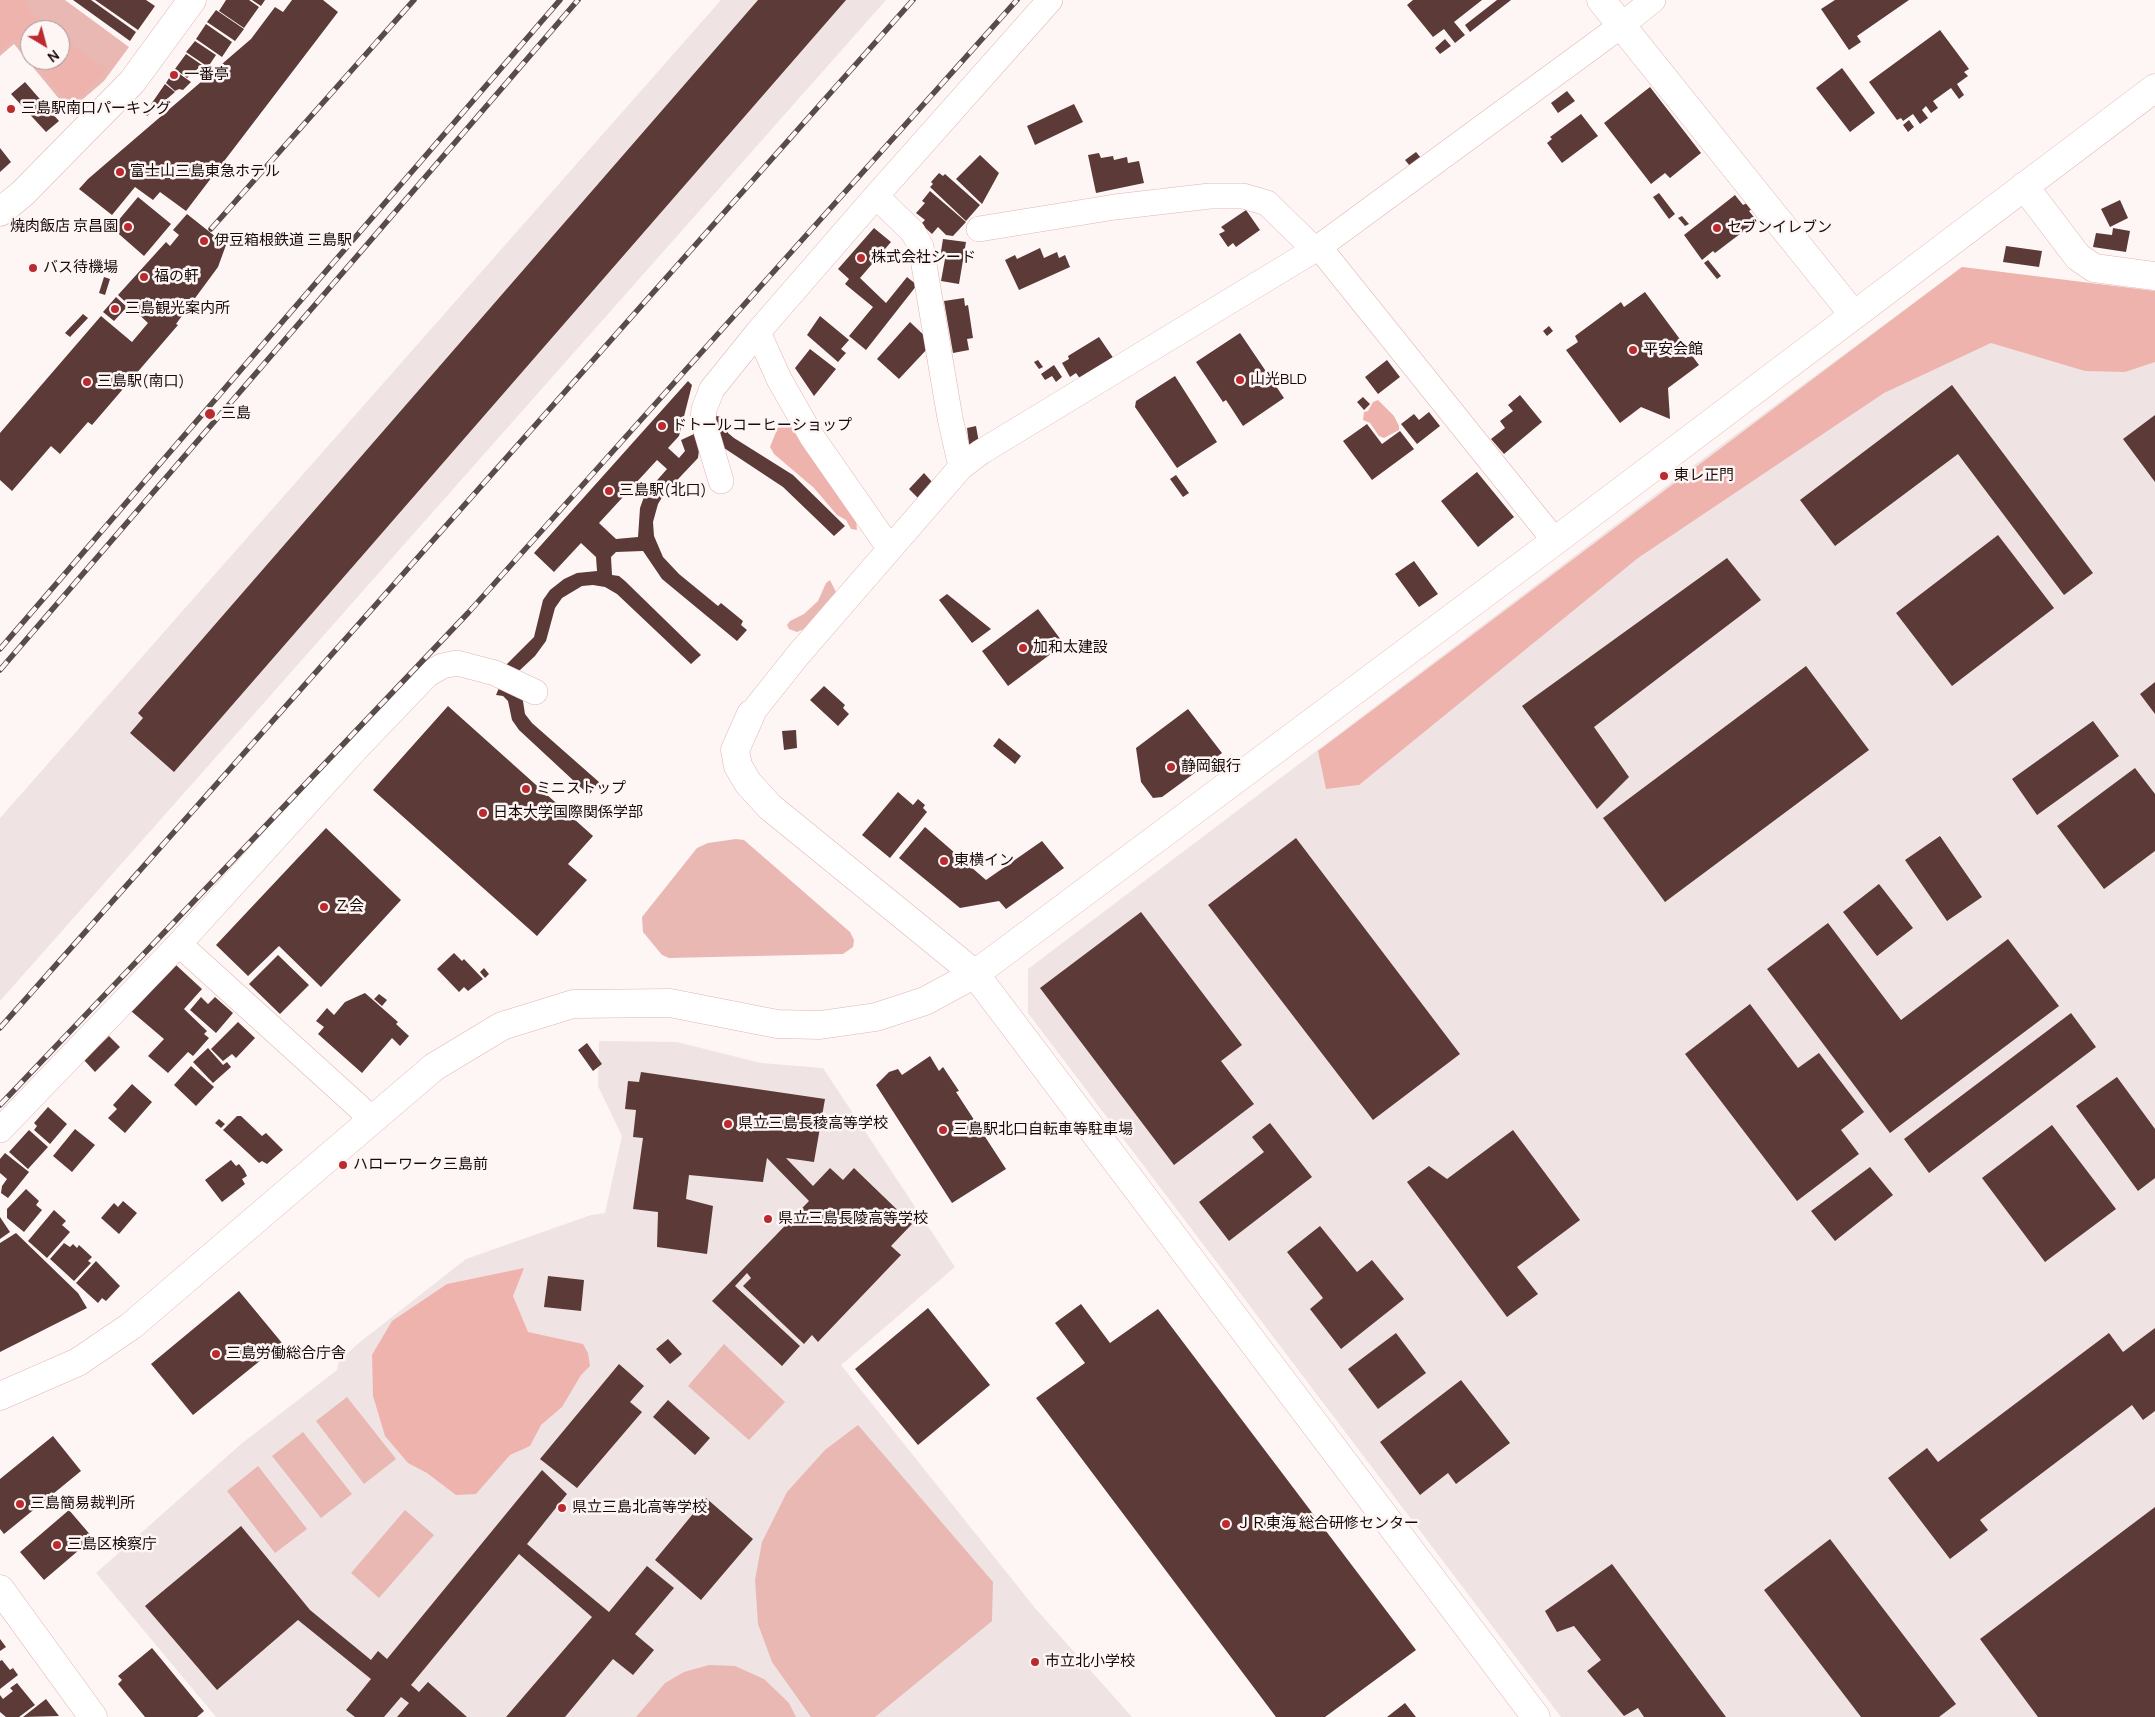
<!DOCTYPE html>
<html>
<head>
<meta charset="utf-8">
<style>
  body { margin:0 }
  #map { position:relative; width:2155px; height:1717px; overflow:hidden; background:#fef6f5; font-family:Manrope,sans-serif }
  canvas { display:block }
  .north { position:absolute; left:20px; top:20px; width:50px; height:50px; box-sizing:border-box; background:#fef6f5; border:1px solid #a29897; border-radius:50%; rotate:143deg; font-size:14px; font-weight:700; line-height:20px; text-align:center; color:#180a09 }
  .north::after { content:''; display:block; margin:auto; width:18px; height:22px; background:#ba2a2e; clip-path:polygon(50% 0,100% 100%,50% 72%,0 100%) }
</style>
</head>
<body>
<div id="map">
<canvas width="2155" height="1717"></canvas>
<div class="north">N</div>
</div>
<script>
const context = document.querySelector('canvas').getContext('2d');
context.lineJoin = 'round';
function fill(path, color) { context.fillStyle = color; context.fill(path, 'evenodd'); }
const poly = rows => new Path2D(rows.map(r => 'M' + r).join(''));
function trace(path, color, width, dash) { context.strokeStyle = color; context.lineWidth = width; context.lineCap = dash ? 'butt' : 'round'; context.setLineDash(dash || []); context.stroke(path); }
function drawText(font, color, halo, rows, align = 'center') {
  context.font = font + ' Manrope,"Noto Sans JP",sans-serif'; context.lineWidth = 5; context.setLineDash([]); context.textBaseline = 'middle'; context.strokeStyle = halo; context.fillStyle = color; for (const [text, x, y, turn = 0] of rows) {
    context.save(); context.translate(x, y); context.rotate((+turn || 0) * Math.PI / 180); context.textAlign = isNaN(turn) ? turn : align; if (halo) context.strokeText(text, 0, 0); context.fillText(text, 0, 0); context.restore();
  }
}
const built = poly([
  [721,0,886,0,0,1001,0,818],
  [1962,267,2155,292,2155,1717,1561,1717,1028,1013,1028,969,1701,460],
  [599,1041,677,1042,761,1063,823,1068,955,1267,841,1365,1035,1608,1132,1717,216,1717,96,1573,241,1444,337,1370,339,1361,360,1342,466,1259,591,1215,605,1213,622,1136,598,1086]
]);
const green = poly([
  [0,0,65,0,129,47,104,81,69,111,14,44,0,56],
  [30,30,60,30,60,60,30,60],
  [830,580,836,592,832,599,804,629,797,632,789,629,787,625,790,621,804,614,818,601,826,583],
  [736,839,744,840,850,932,854,940,853,947,843,954,669,958,662,955,643,932,642,917,697,848,708,843],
  [724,1344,785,1402,749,1440,688,1386],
  [347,1397,396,1459,364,1484,316,1421],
  [858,1425,993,1582,992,1621,875,1717,811,1717,772,1662,758,1624,755,1580,762,1542,787,1492,825,1450],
  [303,1432,352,1494,321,1518,272,1456],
  [258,1466,307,1529,275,1553,227,1491],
  [405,1510,434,1535,379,1598,351,1573],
  [709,1665,735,1666,764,1679,789,1703,796,1717,636,1717,665,1683,684,1672]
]);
const forest = poly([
  [0,0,25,0,30,12,41,21,55,23,67,33,75,48,106,68,106,72,70,107,33,60,60,60,60,30,30,30,30,56,15,38,0,51],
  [1962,267,2155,291,2155,362,2125,372,2085,371,1991,343,1884,393,1638,558,1359,785,1326,789,1318,751],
  [1378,400,1394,416,1399,426,1399,430,1384,438,1379,436,1370,423,1363,420,1364,412,1368,411,1373,402],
  [791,422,856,519,857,530,851,529,846,520,837,515,814,488,774,454,770,447,778,427],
  [524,1268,513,1296,528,1332,583,1344,588,1353,590,1366,581,1375,562,1407,541,1425,530,1446,510,1455,476,1494,456,1495,427,1473,408,1463,385,1436,373,1396,372,1355,392,1321,447,1284]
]);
const building = poly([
  [73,0,91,0,136,32,130,41],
  [95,0,146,0,155,6,138,30],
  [226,0,249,0,259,7,244,28,219,11],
  [252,0,265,0,261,6],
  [292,0,323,0,338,12,186,211,160,192,153,200,135,187,112,215,79,189,88,179,251,39,275,7,283,12],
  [758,0,846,0,174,772,130,733,143,718,138,713],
  [1413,0,1482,0,1454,22,1465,35,1455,43,1444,29,1433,37,1407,5],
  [1497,0,1511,0,1470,32,1465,25],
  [1835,0,1909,0,1857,36,1861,42,1849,50,1821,9],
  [216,10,244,29,235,41,207,22],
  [206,24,232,42,222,57,196,39],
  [1940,30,1969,69,1964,72,1968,76,1957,84,1964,95,1959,99,1951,88,1933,101,1938,108,1931,113,1926,106,1922,110,1928,118,1920,124,1913,114,1903,121,1901,118,1897,120,1869,82],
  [1445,39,1451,46,1440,54,1435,48],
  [195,41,216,55,208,67,186,52],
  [186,54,202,65,187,78,175,69],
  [1842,68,1875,113,1850,132,1816,88],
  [174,70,191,82,183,90,179,89,175,91,166,83],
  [25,82,59,121,46,132,11,94],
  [165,84,175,92,147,116,145,113],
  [1650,87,1701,153,1670,178,1665,173,1651,184,1604,123],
  [1567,91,1575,101,1558,113,1551,103],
  [1074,104,1083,122,1035,145,1027,126],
  [1581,114,1598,136,1562,163,1547,143,1552,139,1550,137],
  [1909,120,1914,127,1908,132,1903,125],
  [0,148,11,162,0,172],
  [1416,152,1421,158,1410,166,1405,160],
  [1099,153,1101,158,1113,156,1114,160,1127,157,1128,163,1139,161,1144,183,1096,193,1088,155],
  [980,155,999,173,982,204,956,179],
  [939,173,943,176,945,174,980,205,966,221,930,187,933,184,931,182],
  [930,191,966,222,953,236,946,235,938,227,932,234,921,224,925,220,916,213,925,203,922,201],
  [1659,193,1675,214,1669,219,1653,197],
  [1735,195,1743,205,1747,203,1752,209,1749,211,1757,221,1715,253,1713,251,1702,260,1684,235],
  [138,197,171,224,144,256,112,228],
  [2120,200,2128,218,2110,227,2101,209],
  [1246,210,1260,230,1236,247,1233,243,1228,247,1219,234,1225,231,1221,227],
  [187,214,226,245,218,267,176,324,178,325,92,425,88,422,60,454,51,446,12,491,0,480,0,433,101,316,132,342,148,323,118,295,166,242,170,246,179,235,173,230],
  [1682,216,1689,224,1685,226,1678,218],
  [874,228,891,242,860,278,886,303,907,277,917,285,866,350,849,336,873,307,845,284,849,279,838,269],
  [2113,228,2130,231,2126,252,2093,247,2096,233,2112,235],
  [943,239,966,242,959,284,941,281,945,259,940,258],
  [2006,246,2042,251,2039,267,2003,262],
  [1040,248,1044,258,1057,252,1059,258,1065,255,1070,267,1019,290,1005,260,1015,255,1017,259],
  [1708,260,1721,276,1717,279,1704,263],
  [104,277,110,279,105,295,99,293],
  [1645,292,1699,365,1668,388,1670,419,1641,407,1620,423,1566,350,1578,342,1575,336,1621,302,1624,307],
  [116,297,127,307,114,321,103,312],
  [964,298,965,306,968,305,973,338,967,339,969,350,953,353,944,301],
  [83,314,88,318,70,337,65,333],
  [820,316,849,340,841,349,846,353,838,362,807,335],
  [910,322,928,339,929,347,899,379,877,359],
  [1549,326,1553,331,1547,336,1543,331],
  [1240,333,1284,398,1243,426,1226,400,1223,402,1196,362],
  [1099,337,1114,359,1081,380,1076,373,1070,377,1062,363,1069,359,1068,356],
  [810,349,836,369,814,396,795,368],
  [1038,360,1043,367,1039,369,1034,362],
  [1387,360,1400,377,1378,394,1365,377],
  [1054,365,1062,377,1056,382,1052,376,1045,380,1041,374],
  [1175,376,1217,442,1177,468,1135,407,1136,401],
  [688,381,692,385,679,436,668,448,679,458,685,451,681,440,694,434,699,450,698,458,664,494,658,504,653,522,654,536,663,557,679,574,718,606,721,603,743,621,741,625,747,630,737,641,662,579,643,551,616,552,611,557,612,575,619,576,625,581,701,655,691,664,617,594,605,587,593,585,582,586,562,598,555,608,546,641,535,656,520,670,511,673,504,672,507,664,534,637,543,600,550,590,564,579,577,573,597,571,596,557,581,543,554,572,534,553],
  [657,460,667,469,645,494,640,508,638,537,616,539,599,523],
  [1952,385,2093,573,2064,595,1958,454,1835,546,1800,500],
  [1520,395,1542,422,1504,454,1491,439,1505,428,1500,421,1513,411,1508,405],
  [1363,397,1370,404,1364,410,1357,402],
  [1429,412,1440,426,1417,444,1401,424,1414,414,1419,420],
  [712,415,726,418,728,433,734,438,793,475,845,526,834,536,783,487,721,446],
  [2155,415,2155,482,2123,439],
  [1367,424,1382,444,1400,431,1414,449,1372,480,1343,441],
  [976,426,979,443,969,444,967,428],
  [1477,472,1514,517,1478,547,1441,501],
  [924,473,933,483,918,498,909,489],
  [1176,475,1189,493,1183,497,1170,479],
  [1998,535,2054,608,1952,686,1896,613],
  [1727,558,1761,600,1594,727,1629,777,1597,809,1522,706],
  [1414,561,1438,594,1419,607,1395,574],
  [947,594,991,629,972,643,939,600],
  [1038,609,1064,644,1008,686,982,651],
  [1806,666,1869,750,1665,902,1603,818],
  [502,681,522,695,525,714,532,723,599,782,589,795,519,730,512,720,508,701,503,696,496,695],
  [2155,682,2155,714,2140,694],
  [824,686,845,705,843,708,849,714,838,726,810,700],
  [448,706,593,836,568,864,587,880,537,936,373,790],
  [1188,709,1222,753,1162,797,1153,798,1141,782,1136,748],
  [2093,721,2119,756,2037,815,2012,779],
  [796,730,797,748,784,750,782,731],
  [999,738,1021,756,1015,764,993,746],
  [2135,768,2155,794,2155,851,2104,889,2057,826],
  [898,792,913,805,918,799,925,805,923,808,927,812,890,858,862,835],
  [925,827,986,880,1042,841,1064,868,1006,909,999,901,960,908,899,858],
  [326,828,401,900,321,987,279,946,248,976,216,945],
  [1940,836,1982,897,1947,921,1905,860],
  [1296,838,1460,1054,1373,1120,1208,905],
  [1879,884,1913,928,1877,956,1843,912],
  [1141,912,1242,1045,1221,1061,1254,1104,1174,1165,1040,988],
  [1828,923,1901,1020,2008,939,2059,1006,1890,1133,1767,969],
  [454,953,462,961,464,959,483,979,468,991,464,987,459,992,437,969],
  [278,955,309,985,280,1014,249,984],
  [176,965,202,989,184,1009,207,1031,204,1034,209,1038,193,1056,188,1052,168,1073,148,1056,164,1039,131,1011],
  [484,968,489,974,485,978,480,972],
  [365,993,398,1022,396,1024,409,1036,400,1046,392,1038,362,1073,318,1034,324,1027,316,1021,327,1008,334,1015,345,1002],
  [379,994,387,1000,382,1006,374,999],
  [201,997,208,1004,215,997,233,1013,216,1033,190,1010],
  [1750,1004,1798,1068,1819,1053,1864,1112,1841,1130,1859,1154,1797,1201,1685,1054],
  [2071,1013,2096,1047,1929,1173,1904,1139],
  [238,1022,255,1038,236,1058,232,1054,223,1061,211,1049],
  [109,1036,120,1047,95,1072,84,1060],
  [587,1043,602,1064,593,1071,578,1050],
  [208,1048,223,1065,227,1062,231,1067,213,1083,193,1062],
  [930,1056,939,1071,943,1067,959,1091,956,1092,1006,1169,952,1203,876,1085,889,1072,898,1069,902,1075],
  [191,1066,214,1087,196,1106,174,1085],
  [641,1072,825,1099,814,1162,786,1158,813,1186,830,1168,843,1180,854,1168,912,1224,891,1246,901,1255,818,1342,812,1335,804,1344,743,1286,751,1278,747,1273,735,1286,800,1346,782,1366,712,1301,809,1201,767,1158,763,1182,689,1175,686,1199,713,1206,707,1254,657,1247,658,1212,633,1209,643,1138,633,1137,636,1110,625,1109,628,1081,639,1082],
  [2117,1077,2155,1129,2155,1178,2138,1191,2076,1106],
  [132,1084,152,1102,125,1133,108,1118,117,1109,113,1105],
  [48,1107,67,1124,50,1144,34,1130,37,1126,34,1123],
  [237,1116,241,1116,262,1136,266,1133,283,1150,267,1164,262,1161,259,1163,223,1130],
  [219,1119,225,1124,221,1128,215,1123],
  [1270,1123,1312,1177,1229,1241,1199,1202,1264,1152,1252,1137],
  [2052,1125,2116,1209,2045,1262,1982,1178],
  [75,1129,95,1145,72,1172,53,1156],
  [29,1130,48,1147,28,1169,9,1152],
  [1513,1130,1580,1220,1517,1267,1538,1294,1507,1317,1407,1182,1429,1166,1447,1179],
  [5,1153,29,1172,8,1198,1,1193,2,1186,7,1179,0,1173,0,1159],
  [231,1160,236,1166,239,1164,244,1170,247,1176,242,1179,245,1184,222,1202,205,1180],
  [1870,1167,1893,1195,1835,1241,1811,1211],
  [26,1189,39,1201,36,1205,42,1210,24,1232,7,1218,7,1209],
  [123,1201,137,1213,119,1234,101,1218,114,1203,118,1207],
  [54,1210,66,1221,62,1225,70,1232,47,1258,28,1241],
  [0,1217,10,1232,0,1239],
  [1320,1226,1357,1272,1372,1260,1404,1299,1341,1349,1310,1309,1323,1298,1287,1252],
  [16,1233,78,1293,87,1308,0,1352,0,1243],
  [64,1243,70,1247,73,1244,77,1248,79,1245,92,1257,88,1261,91,1263,74,1281,50,1259],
  [96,1261,120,1286,106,1301,102,1298,98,1303,76,1283],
  [548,1276,584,1280,581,1311,544,1307],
  [239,1291,282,1343,193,1415,151,1364],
  [1081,1304,1110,1343,1158,1309,1416,1650,1325,1717,1276,1717,1036,1398,1085,1363,1055,1323],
  [928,1308,990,1385,918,1445,855,1369],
  [2155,1328,2155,1411,2143,1420,2132,1405,1980,1520,1988,1530,1950,1559,1888,1478,1927,1448,1938,1462,2109,1333,2123,1352],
  [1396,1333,1426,1373,1378,1409,1348,1369],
  [668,1339,682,1354,670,1364,656,1349],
  [619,1364,644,1386,630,1402,642,1412,577,1488,540,1459],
  [1461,1380,1510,1443,1456,1484,1448,1473,1420,1495,1380,1442],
  [668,1400,710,1438,695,1455,653,1417],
  [53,1436,81,1471,4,1534,0,1529,0,1479],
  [542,1470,567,1494,527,1544,609,1612,647,1566,674,1588,635,1634,654,1650,633,1675,613,1659,565,1717,506,1717,592,1617,519,1554,411,1685,419,1692,428,1682,467,1717,397,1717,409,1703,401,1697,384,1717,355,1717,346,1710,371,1679,298,1620,217,1690,145,1606,241,1526,310,1610,371,1660,378,1651,387,1659],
  [706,1498,753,1539,701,1600,655,1560],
  [2155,1507,2155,1717,2038,1717,1980,1639],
  [69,1510,93,1538,44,1580,20,1552],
  [1830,1539,1956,1704,1939,1717,1861,1717,1764,1590],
  [1612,1564,1726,1717,1644,1717,1638,1708,1624,1716,1587,1671,1601,1660,1574,1626,1557,1632,1545,1611],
  [0,1639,6,1647,0,1651],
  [152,1648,204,1711,197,1717,145,1717,118,1684,122,1680,118,1676],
  [2,1660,10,1670,13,1668,18,1675,0,1689,0,1661],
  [17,1683,35,1705,19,1717,6,1717,0,1712,0,1695,3,1699,13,1691,10,1688],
  [46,1699,59,1716,23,1717],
  [1405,1703,1416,1717,1387,1717]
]);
const minor = poly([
  [876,196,913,232,921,247,950,418,961,467],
  [979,229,1115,207,1210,196,1243,196,1267,203,1315,250],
  [1319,247,1555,541],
  [758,332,779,379,812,437,890,549],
  [721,481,703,420,704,409,712,389,758,332,876,196,1050,0],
  [751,714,798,655,961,467,981,452,1319,247,1622,25,1653,0],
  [179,944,371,1118],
  [0,1130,179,944,358,747,427,675,442,666,457,663,495,673,535,692]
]);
const tertiary = poly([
  [1601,0,1853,314],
  [2024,186,2078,257,2094,268,2155,276],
  [0,212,23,193,132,82,192,0],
  [751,714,735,750,738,766,748,783,770,807,975,974,1536,1717],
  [0,1396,78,1362,131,1326,434,1067,502,1026,573,1004,670,1003,777,1024,820,1025,876,1017,925,1001,975,974,1555,541,2155,88],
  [0,1589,93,1717]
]);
const rail = poly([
  [211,229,414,0],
  [0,649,560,0],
  [0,670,578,0],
  [0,1028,913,0],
  [0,1105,468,613,1017,0]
]);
const markers = [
  [174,75,5,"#ba2a2e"],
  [11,109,5,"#ba2a2e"],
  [120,172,5,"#ba2a2e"],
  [128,227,5,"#ba2a2e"],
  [1717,228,5,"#ba2a2e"],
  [204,241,5,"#ba2a2e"],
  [861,258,5,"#ba2a2e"],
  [33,268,5,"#ba2a2e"],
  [144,277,5,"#ba2a2e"],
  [115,309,5,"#ba2a2e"],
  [1633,350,5,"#ba2a2e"],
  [1240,380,5,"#ba2a2e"],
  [87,382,5,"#ba2a2e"],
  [210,414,6,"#ba2a2e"],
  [662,426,5,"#ba2a2e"],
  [1664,476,5,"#ba2a2e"],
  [609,491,5,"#ba2a2e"],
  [1023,648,5,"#ba2a2e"],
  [1171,767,5,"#ba2a2e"],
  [526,789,5,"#ba2a2e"],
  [483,813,5,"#ba2a2e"],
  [944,861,5,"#ba2a2e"],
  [324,907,5,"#ba2a2e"],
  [728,1124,5,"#ba2a2e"],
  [943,1130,5,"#ba2a2e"],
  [343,1165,5,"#ba2a2e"],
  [768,1219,5,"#ba2a2e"],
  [216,1354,5,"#ba2a2e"],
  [20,1504,5,"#ba2a2e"],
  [562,1508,5,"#ba2a2e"],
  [1226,1524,5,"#ba2a2e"],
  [57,1545,5,"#ba2a2e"],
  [1035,1662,5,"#ba2a2e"]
];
const poiNames = [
  ["一番亭",184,75],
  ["三島駅南口パーキング",21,109],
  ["富士山三島東急ホテル",130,172],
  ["焼肉飯店 京昌園",118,227,"right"],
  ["セブンイレブン",1727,228],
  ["伊豆箱根鉄道 三島駅",214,241],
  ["株式会社シード",871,258],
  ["バス待機場",43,268],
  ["福の軒",154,277],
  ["三島観光案内所",125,309],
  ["平安会館",1643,350],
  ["山光BLD",1250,380],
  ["三島駅(南口)",97,382],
  ["三島",221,414],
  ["ドトールコーヒーショップ",672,426],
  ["東レ正門",1674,476],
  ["三島駅(北口)",619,491],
  ["加和太建設",1033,648],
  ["静岡銀行",1181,767],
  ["ミニストップ",536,789],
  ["日本大学国際関係学部",493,813],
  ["東横イン",954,861],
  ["Ｚ会",334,907],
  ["県立三島長稜高等学校",738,1124],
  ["三島駅北口自転車等駐車場",953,1130],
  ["ハローワーク三島前",353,1165],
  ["県立三島長陵高等学校",778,1219],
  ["三島労働総合庁舎",226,1354],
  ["三島簡易裁判所",30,1504],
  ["県立三島北高等学校",572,1508],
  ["ＪＲ東海 総合研修センター",1236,1524],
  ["三島区検察庁",67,1545],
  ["市立北小学校",1045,1662]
];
fill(built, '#efe4e3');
fill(green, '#eab8b3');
fill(forest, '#efb3ad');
fill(building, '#5b3a37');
trace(minor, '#dfb6b2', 26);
trace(tertiary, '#dfb6b2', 29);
trace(minor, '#fff', 25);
trace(tertiary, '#fff', 28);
trace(rail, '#584b4a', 5.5);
trace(rail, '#fef6f5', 4, [11]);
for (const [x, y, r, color] of markers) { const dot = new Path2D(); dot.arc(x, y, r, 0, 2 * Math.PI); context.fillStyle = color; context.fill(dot); trace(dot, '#fef6f5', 2); }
drawText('15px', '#180a09', '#fef6f5', poiNames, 'left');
</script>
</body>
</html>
